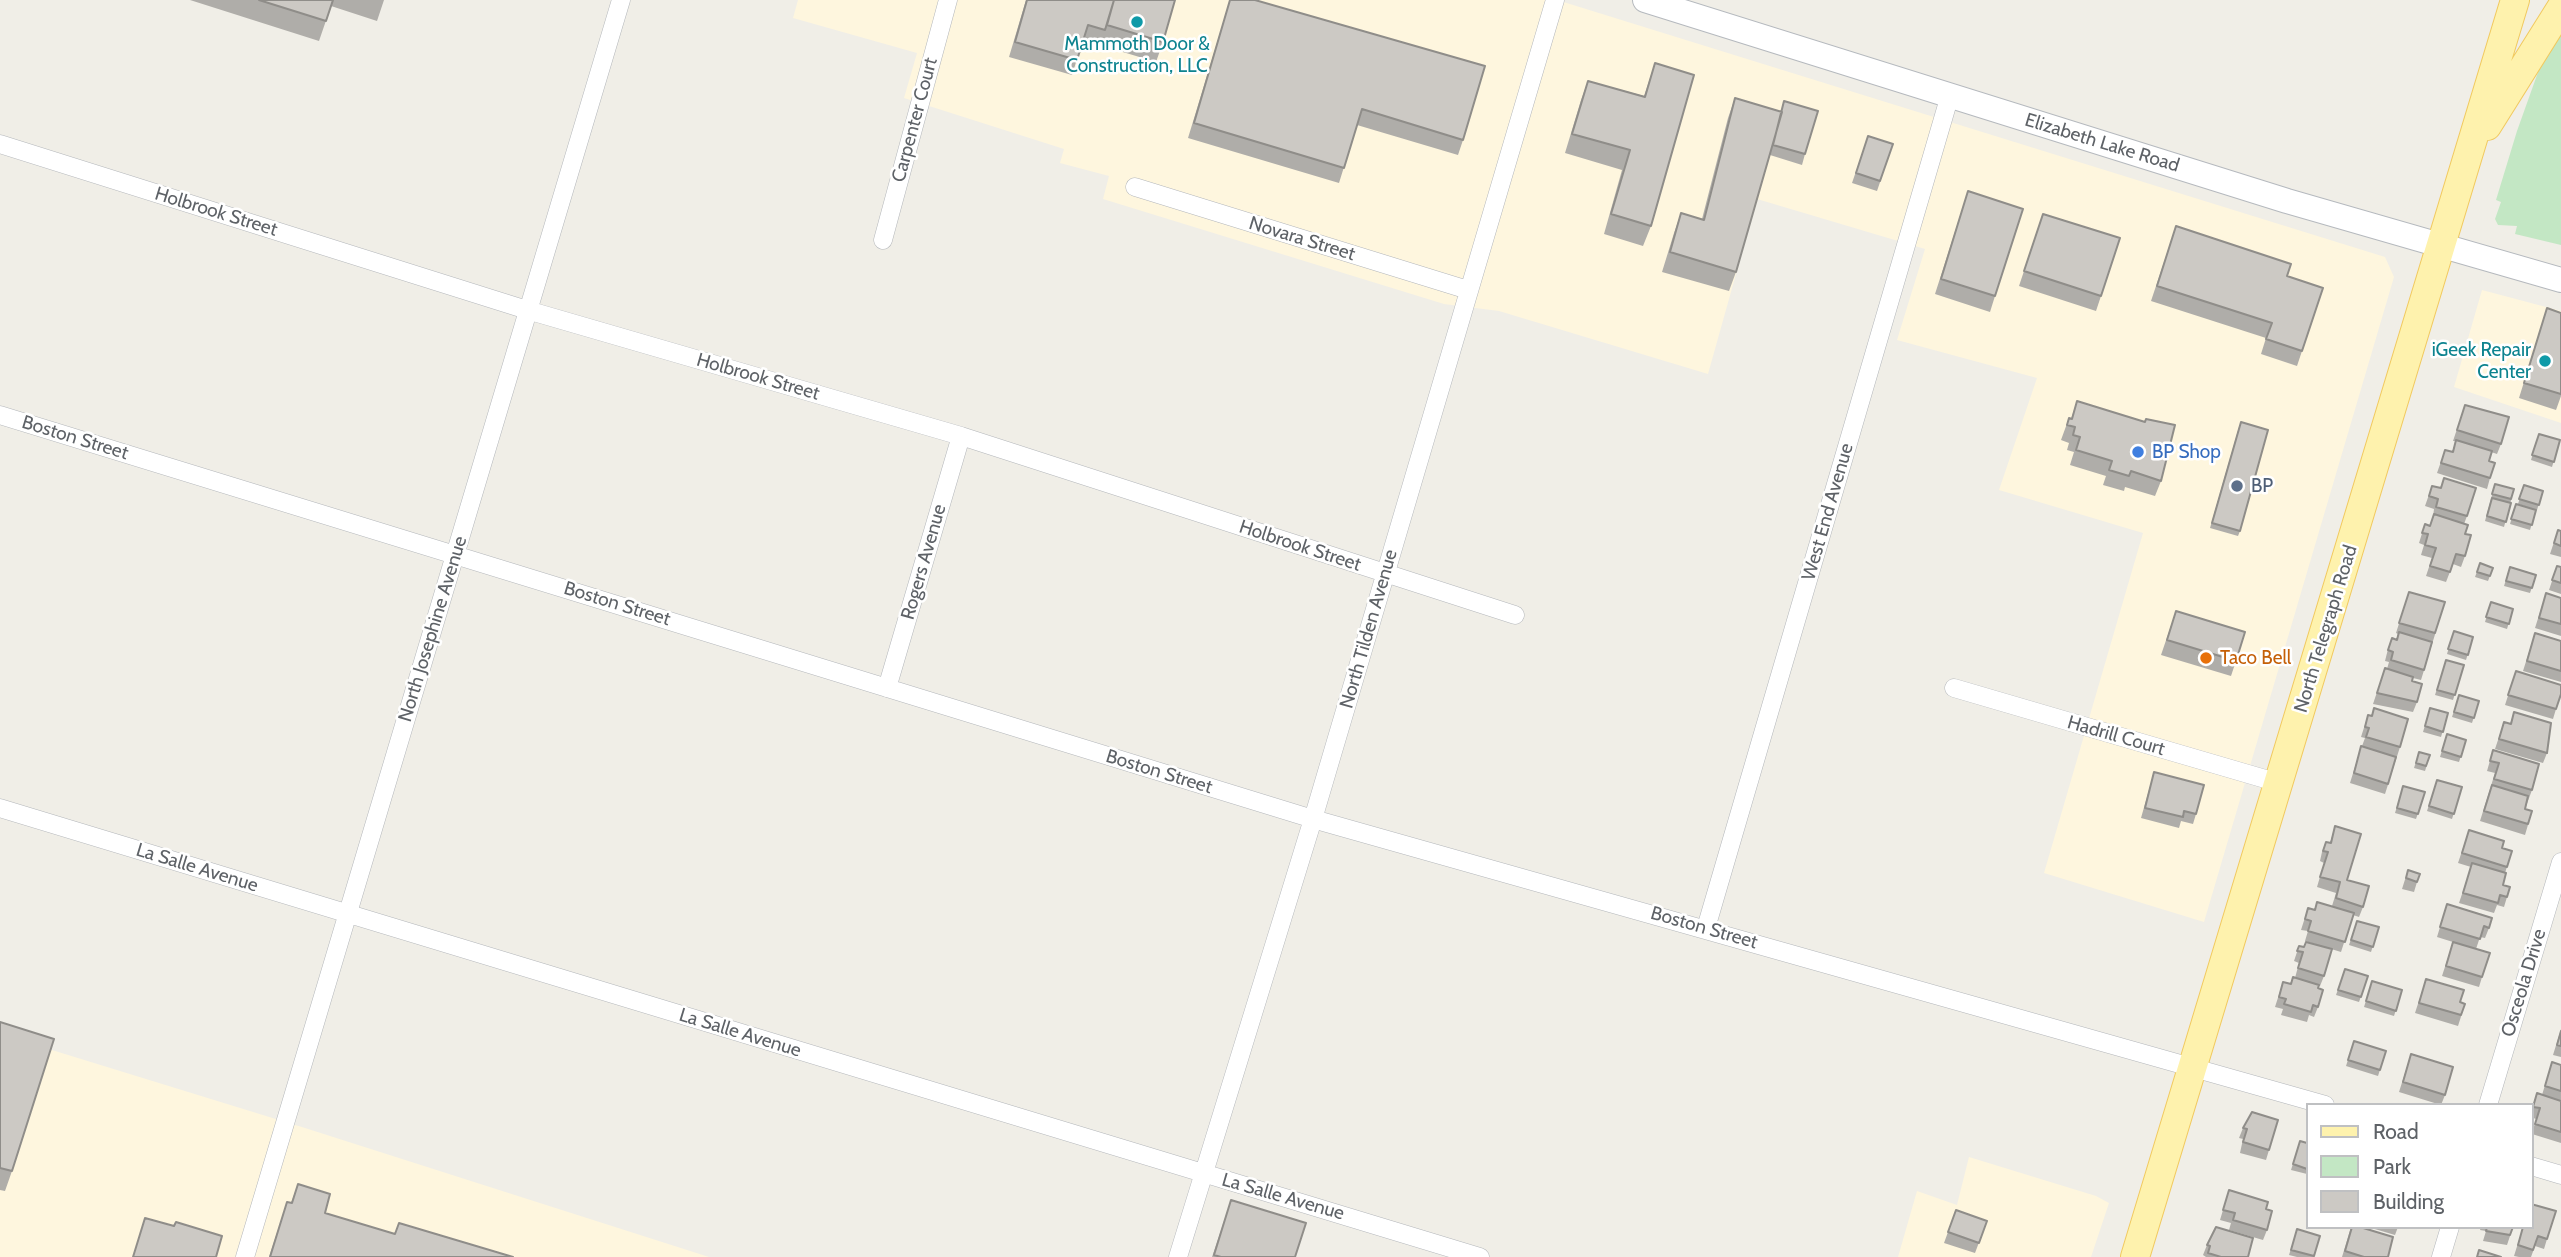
<!DOCTYPE html>
<html>
<head>
<meta charset="utf-8">
<style>
  body { margin:0 }
  #map { position:relative; width:2561px; height:1257px; overflow:hidden; background:#f0eee7; font-family:Cabin,sans-serif }
  canvas { display:block }
  .legend { position:absolute; left:2306px; top:1103px; width:228px; height:126px; box-sizing:border-box; background:#fff; border:2px solid #bfc0c2; margin:0; padding:9px 12px; list-style:none; font-size:21px; color:#5e6267 }
  .legend li { display:flex; align-items:center; gap:14px; height:35px }
  .legend b { width:35px; border:2px solid #bfc0c2 }
</style>
</head>
<body>
<div id="map">
<canvas width="2561" height="1257"></canvas>
<ul class="legend">
<li><b style="height:9px;background:#fef2ad"></b>Road</li>
<li><b style="height:19px;background:#c3e7c4"></b>Park</li>
<li><b style="height:19px;background:#ccc9c4"></b>Building</li>
</ul>
</div>
<script>
const context = document.querySelector('canvas').getContext('2d');
context.lineJoin = 'round';
function fill(path, color) { context.fillStyle = color; context.fill(path, 'evenodd'); }
const poly = rows => new Path2D(rows.map(r => 'M' + r).join(''));
function trace(path, color, width, dash) { context.strokeStyle = color; context.lineWidth = width; context.lineCap = dash ? 'butt' : 'round'; context.setLineDash(dash || []); context.stroke(path); }
function drawText(font, color, halo, rows, align = 'center') {
  context.font = font + ' Cabin,sans-serif'; context.lineWidth = 5; context.setLineDash([]); context.textBaseline = 'middle'; context.strokeStyle = halo; context.fillStyle = color; for (const [text, x, y, turn = 0] of rows) {
    context.save(); context.translate(x, y); context.rotate((+turn || 0) * Math.PI / 180); context.textAlign = isNaN(turn) ? turn : align; if (halo) context.strokeText(text, 0, 0); context.fillText(text, 0, 0); context.restore();
  }
}
const commercial = poly([
  [798,0,1557,0,2385,257,2394,277,2204,922,2044,873,2143,533,1999,490,2037,378,1897,340,1925,249,1757,199,1708,374,1499,311,1444,304,1103,199,1109,176,1060,163,1064,149,904,98,917,53,793,18],
  [2482,290,2561,311,2561,423,2454,387],
  [0,1034,305,1128,709,1257,0,1257],
  [1969,1157,2096,1196,2109,1203,2091,1257,1898,1257,1917,1191,1957,1205]
]);
const green = poly([
  [2561,18,2561,245,2515,234,2517,226,2498,225,2495,219,2501,202,2496,200,2517,131,2547,47]
]);
const minor = poly([
  [0,144,527,310,961,436,1515,615],
  [1135,187,1468,290],
  [883,240,948,0],
  [0,415,1313,819,2325,1105],
  [887,688,961,436],
  [1954,688,2279,783],
  [0,808,1480,1257],
  [1706,928,1950,95],
  [2488,1105,2561,862],
  [2531,1166,2561,1175],
  [245,1257,621,0],
  [1178,1257,1313,819,1555,0],
  [2441,1257,2450,1227]
]);
const secondary = poly([
  [1645,0,2287,201,2561,280]
]);
const primary = poly([
  [2487,126,2561,8],
  [2135,1257,2515,0]
]);
const wall = poly([
  [190,0,384,0,377,21,331,6,319,41],
  [1026,0,1175,0,1163,42,1156,62,1083,40,1072,75,1009,57],
  [1230,0,1463,140,1458,155,1357,125,1339,183,1188,138],
  [1655,63,1651,226,1643,246,1604,234,1622,170,1565,153,1581,100,1588,81,1644,96],
  [1735,98,1781,112,1784,101,1805,154,1802,165,1770,155,1736,272,1729,291,1662,272,1674,233,1681,213,1702,219,1728,118],
  [1868,136,1893,144,1877,191,1852,183],
  [1968,191,1995,296,1990,312,1935,294],
  [2043,214,2101,296,2096,311,2019,286],
  [2171,241,2287,276,2302,351,2297,366,2261,354,2266,338,2151,301],
  [2547,308,2561,313,2561,396,2556,410,2519,398],
  [2077,401,2161,481,2155,496,2125,487,2124,491,2103,485,2106,476,2070,465,2074,452,2067,450,2069,443,2061,440,2069,418,2071,419],
  [2465,405,2501,444,2497,454,2491,452,2489,461,2490,478,2487,489,2437,473,2445,450,2452,452,2456,441,2453,441],
  [2239,427,2240,531,2238,536,2210,528],
  [2539,434,2560,440,2552,467,2531,460],
  [2444,478,2467,516,2464,524,2465,556,2461,567,2453,564,2446,582,2426,576,2432,558,2421,555,2424,545,2419,543,2425,524,2430,525,2433,517,2434,509,2425,506,2432,486,2441,488],
  [2495,484,2514,489,2504,527,2485,521],
  [2524,485,2543,491,2537,510,2518,504],
  [2516,504,2536,510,2530,530,2510,524],
  [2558,530,2561,531,2561,557,2550,554],
  [2480,563,2493,568,2488,581,2475,577],
  [2557,566,2561,567,2561,594,2549,590],
  [2510,567,2536,575,2530,593,2504,586],
  [2409,592,2445,602,2421,680,2413,678,2412,681,2417,702,2413,712,2373,704,2385,668,2387,669,2389,662,2385,661,2388,649,2392,638,2396,640,2398,634,2396,633],
  [2546,593,2561,598,2561,636,2535,628],
  [2491,602,2513,609,2507,629,2485,622],
  [2176,611,2236,661,2231,676,2161,655],
  [2454,631,2473,637,2466,660,2447,654],
  [2535,633,2561,641,2561,682,2523,671],
  [2446,660,2464,665,2453,700,2435,695],
  [2516,671,2556,709,2553,719,2505,705],
  [2459,695,2479,701,2472,723,2452,717],
  [2374,708,2400,747,2385,794,2350,783,2358,757,2365,738,2361,737,2368,715,2372,716],
  [2430,708,2448,713,2441,737,2423,732],
  [2514,712,2547,753,2543,763,2495,749,2504,722,2510,724],
  [2447,734,2466,740,2459,762,2440,757],
  [2493,750,2532,790,2525,809,2532,811,2525,835,2480,821,2495,773,2487,771],
  [2419,752,2430,755,2425,771,2414,768],
  [2154,772,2196,814,2193,824,2181,821,2179,828,2141,818],
  [2437,780,2462,787,2452,819,2427,811],
  [2403,786,2425,792,2416,819,2395,813],
  [2335,826,2347,880,2363,907,2359,917,2353,915,2341,952,2305,941,2308,931,2301,930,2308,908,2314,910,2332,906,2336,893,2317,887,2324,863,2320,861,2322,852,2326,842,2330,843],
  [2469,830,2502,848,2512,851,2505,873,2503,885,2507,897,2504,907,2497,905,2494,913,2459,903,2471,867,2458,863],
  [2408,870,2417,882,2414,892,2402,889],
  [2447,904,2489,928,2485,938,2480,937,2476,949,2482,977,2479,987,2442,976,2453,942,2437,937],
  [2357,921,2379,927,2371,952,2349,945],
  [2299,946,2324,976,2320,986,2318,986,2318,1007,2314,1017,2309,1015,2307,1022,2281,1015,2283,1009,2275,1007,2283,982,2290,984,2295,978,2299,963,2294,961],
  [2345,969,2368,976,2359,1002,2336,995],
  [2426,979,2460,1002,2465,1004,2458,1026,2415,1013],
  [2372,981,2402,990,2394,1016,2364,1007],
  [0,1022,12,1171,5,1191,0,1190],
  [2561,1029,2561,1057,2553,1055],
  [2354,1041,2386,1051,2378,1076,2346,1066],
  [2411,1054,2445,1095,2441,1105,2399,1092],
  [2552,1062,2561,1065,2561,1143,2532,1134,2536,1119,2531,1117,2531,1111,2537,1093,2542,1095],
  [2252,1112,2269,1150,2266,1160,2240,1153,2243,1139,2239,1138,2243,1128],
  [2300,1141,2307,1143,2307,1174,2291,1170],
  [298,1184,325,1213,395,1234,513,1257,269,1257,287,1202,291,1203],
  [2229,1190,2266,1209,2267,1230,2263,1240,2229,1230,2231,1223,2220,1220],
  [1231,1200,1295,1257,1212,1257],
  [1956,1210,1987,1221,1975,1253,1944,1243],
  [2351,1227,2388,1257,2342,1257],
  [2368,1227,2398,1227,2395,1235],
  [2481,1227,2513,1227,2507,1245,2483,1241,2486,1231,2480,1230],
  [2523,1227,2531,1227,2547,1239,2544,1249,2535,1246,2531,1257,2519,1257,2514,1256],
  [2297,1229,2320,1236,2314,1257,2297,1257,2289,1255],
  [2207,1245,2248,1257,2206,1257,2203,1255]
]);
const building = poly([
  [259,0,333,0,326,21,259,0],
  [1027,0,1114,0,1105,30,1088,25,1077,60,1015,42,1027,0],
  [1114,0,1175,0,1163,42,1107,25,1114,0],
  [1230,0,1255,0,1485,66,1463,140,1362,109,1344,168,1194,123,1230,0],
  [1655,63,1694,75,1651,226,1611,214,1630,150,1572,134,1588,81,1645,97,1655,63],
  [1735,98,1782,112,1736,272,1670,252,1681,213,1704,220,1735,98],
  [1784,101,1818,111,1805,154,1773,145,1784,101],
  [1868,136,1893,144,1880,181,1856,173,1868,136],
  [1968,191,2023,209,1995,296,1941,279,1968,191],
  [2043,214,2120,238,2101,296,2024,271,2043,214],
  [2176,226,2291,264,2287,276,2323,288,2302,351,2266,339,2272,323,2157,286,2176,226],
  [2547,308,2561,313,2561,394,2524,383,2547,308],
  [2077,401,2145,422,2146,419,2175,425,2161,481,2131,471,2129,476,2109,470,2112,461,2076,450,2080,437,2073,435,2075,427,2067,425,2069,418,2072,419,2077,401],
  [2465,405,2509,417,2501,444,2457,430,2465,405],
  [2241,422,2268,430,2240,531,2212,523,2241,422],
  [2539,434,2560,440,2554,462,2532,455,2539,434],
  [2456,440,2492,451,2489,461,2495,463,2490,478,2441,463,2445,450,2453,452,2456,440],
  [2444,478,2476,488,2467,516,2436,507,2438,499,2429,496,2432,486,2441,488,2444,478],
  [2495,484,2514,489,2511,499,2492,494,2495,484],
  [2524,485,2543,491,2539,505,2519,499,2524,485],
  [2492,498,2511,503,2506,522,2487,516,2492,498],
  [2516,504,2536,510,2532,525,2511,519,2516,504],
  [2434,514,2468,525,2465,534,2471,535,2465,556,2456,554,2450,572,2430,566,2436,548,2425,545,2428,534,2422,533,2425,524,2430,526,2434,514],
  [2558,530,2561,531,2561,546,2554,543,2558,530],
  [2480,563,2493,568,2490,576,2477,572,2480,563],
  [2557,566,2561,567,2561,583,2552,580,2557,566],
  [2510,567,2536,575,2532,588,2506,581,2510,567],
  [2409,592,2445,602,2435,633,2399,623,2409,592],
  [2546,593,2561,598,2561,624,2539,618,2546,593],
  [2491,602,2513,609,2509,624,2486,617,2491,602],
  [2176,611,2245,632,2236,661,2167,640,2176,611],
  [2454,631,2473,637,2468,655,2448,649,2454,631],
  [2399,632,2432,642,2424,670,2391,660,2393,652,2388,650,2392,638,2397,640,2399,632],
  [2535,633,2561,641,2561,671,2527,661,2535,633],
  [2446,660,2464,665,2455,695,2437,690,2446,660],
  [2385,668,2413,677,2412,681,2422,684,2417,702,2377,693,2385,668],
  [2516,671,2561,685,2561,694,2556,709,2508,695,2516,671],
  [2459,695,2479,701,2474,718,2454,712,2459,695],
  [2374,708,2408,719,2400,747,2366,737,2369,728,2365,727,2368,715,2372,716,2374,708],
  [2430,708,2448,713,2443,732,2425,726,2430,708],
  [2514,712,2551,723,2547,753,2499,739,2504,722,2511,724,2514,712],
  [2447,734,2466,740,2461,757,2442,751,2447,734],
  [2361,746,2396,757,2388,784,2354,773,2361,746],
  [2493,750,2539,764,2532,790,2494,779,2499,763,2490,761,2493,750],
  [2419,752,2430,755,2426,766,2416,763,2419,752],
  [2154,772,2204,785,2196,814,2184,811,2183,817,2145,808,2154,772],
  [2437,780,2462,787,2454,814,2429,806,2437,780],
  [2492,785,2528,796,2525,809,2532,811,2528,824,2484,811,2492,785],
  [2403,786,2425,792,2418,814,2397,808,2403,786],
  [2335,826,2361,834,2347,880,2369,886,2363,907,2336,898,2340,882,2320,877,2328,852,2323,851,2326,842,2331,843,2335,826],
  [2469,830,2504,841,2502,848,2512,851,2507,867,2462,853,2469,830],
  [2472,863,2506,873,2503,885,2510,887,2507,897,2500,895,2498,903,2463,893,2472,863],
  [2408,870,2420,874,2417,882,2406,878,2408,870],
  [2317,902,2354,913,2345,942,2308,931,2311,921,2305,919,2308,908,2315,910,2317,902],
  [2447,904,2492,918,2489,928,2484,926,2480,939,2440,927,2447,904],
  [2357,921,2379,927,2373,947,2351,940,2357,921],
  [2306,942,2332,949,2324,976,2298,968,2303,952,2297,951,2299,946,2304,947,2306,942],
  [2453,942,2490,953,2482,977,2446,966,2453,942],
  [2345,969,2368,976,2361,997,2338,990,2345,969],
  [2293,977,2319,985,2318,988,2323,990,2318,1007,2313,1005,2311,1012,2284,1004,2286,999,2279,997,2283,982,2291,984,2293,977],
  [2426,979,2464,990,2460,1002,2465,1004,2461,1015,2419,1003,2426,979],
  [2372,981,2402,990,2396,1011,2366,1001,2372,981],
  [0,1022,54,1039,12,1171,0,1168,0,1022],
  [2561,1031,2561,1046,2557,1045,2561,1031],
  [2354,1041,2386,1051,2380,1070,2348,1060,2354,1041],
  [2411,1054,2453,1067,2445,1095,2403,1082,2411,1054],
  [2552,1062,2561,1065,2561,1091,2545,1086,2552,1062],
  [2537,1093,2561,1101,2561,1132,2535,1124,2540,1108,2533,1107,2537,1093],
  [2252,1112,2278,1120,2269,1150,2243,1142,2247,1129,2243,1128,2252,1112],
  [2300,1141,2307,1143,2307,1169,2293,1164,2300,1141],
  [298,1184,330,1194,325,1213,395,1234,399,1223,513,1257,270,1257,287,1202,292,1203,298,1184],
  [2229,1190,2268,1202,2266,1209,2272,1211,2267,1230,2233,1220,2235,1213,2223,1210,2229,1190],
  [1231,1200,1306,1223,1295,1257,1221,1257,1214,1255,1231,1200],
  [2531,1204,2556,1211,2547,1239,2538,1236,2533,1250,2518,1245,2523,1227,2531,1227,2531,1204],
  [1956,1210,1987,1221,1979,1243,1948,1232,1956,1210],
  [145,1218,174,1226,176,1222,222,1236,216,1257,133,1257,145,1218],
  [2216,1227,2253,1238,2248,1257,2221,1257,2208,1253,2210,1246,2207,1245,2216,1227],
  [2352,1227,2360,1227,2393,1237,2388,1257,2364,1257,2345,1251,2352,1227],
  [2487,1227,2513,1227,2510,1235,2486,1231,2487,1227],
  [2297,1229,2320,1236,2314,1256,2291,1250,2297,1229],
  [2479,1250,2501,1257,2477,1257,2479,1250]
]);
const markers = [
  [1137,22,7,"#0f9aa8"],
  [2545,361,7,"#0f9aa8"],
  [2138,452,7,"#3f7fe0"],
  [2237,486,7,"#5c6f8a"],
  [2206,658,7,"#e8710a"]
];
const cultureNames = [
  ["Mammoth Door &",1137,44],
  ["Construction, LLC",1137,66],
  ["iGeek Repair",2531,350,"right"],
  ["Center",2531,372,"right"]
];
const streetNames = [
  ["Carpenter Court",915,120,-75],
  ["Elizabeth Lake Road",2102,143,17],
  ["Holbrook Street",216,212,17],
  ["Novara Street",1302,239,17],
  ["Holbrook Street",758,377,16],
  ["Boston Street",75,438,17],
  ["West End Avenue",1828,512,-74],
  ["Holbrook Street",1300,546,18],
  ["Rogers Avenue",924,562,-74],
  ["Boston Street",617,604,17],
  ["North Josephine Avenue",433,629,-73],
  ["North Tilden Avenue",1369,629,-74],
  ["North Telegraph Road",2326,629,-73],
  ["Hadrill Court",2116,736,16],
  ["Boston Street",1159,772,17],
  ["La Salle Avenue",197,868,17],
  ["Boston Street",1704,928,16],
  ["Osceola Drive",2524,983,-73],
  ["La Salle Avenue",740,1033,17],
  ["La Salle Avenue",1283,1197,16]
];
const shopNames = [
  ["BP Shop",2152,452]
];
const serviceNames = [
  ["BP",2251,486]
];
const foodNames = [
  ["Taco Bell",2220,658]
];
fill(commercial, '#fef6de');
fill(green, '#c3e7c4');
trace(minor, '#b4b7bb', 19);
trace(secondary, '#b5b9be', 26);
trace(primary, '#f1c95f', 30);
trace(minor, '#fff', 18);
trace(secondary, '#fff', 24);
trace(primary, '#fef2ad', 28);
fill(wall, '#afada9');
fill(building, '#ccc9c4');
trace(building, '#8f8d89', 2);
for (const [x, y, r, color] of markers) { const dot = new Path2D(); dot.arc(x, y, r, 0, 2 * Math.PI); context.fillStyle = color; context.fill(dot); trace(dot, '#fff', 2.5); }
drawText('19px', '#0d838f', '#fff', cultureNames);
drawText('19px', '#5e6267', '#fff', streetNames);
drawText('19px', '#366cbe', '#fff', shopNames, 'left');
drawText('19px', '#4e5e75', '#fff', serviceNames, 'left');
drawText('19px', '#c56008', '#fff', foodNames, 'left');
</script>
</body>
</html>
